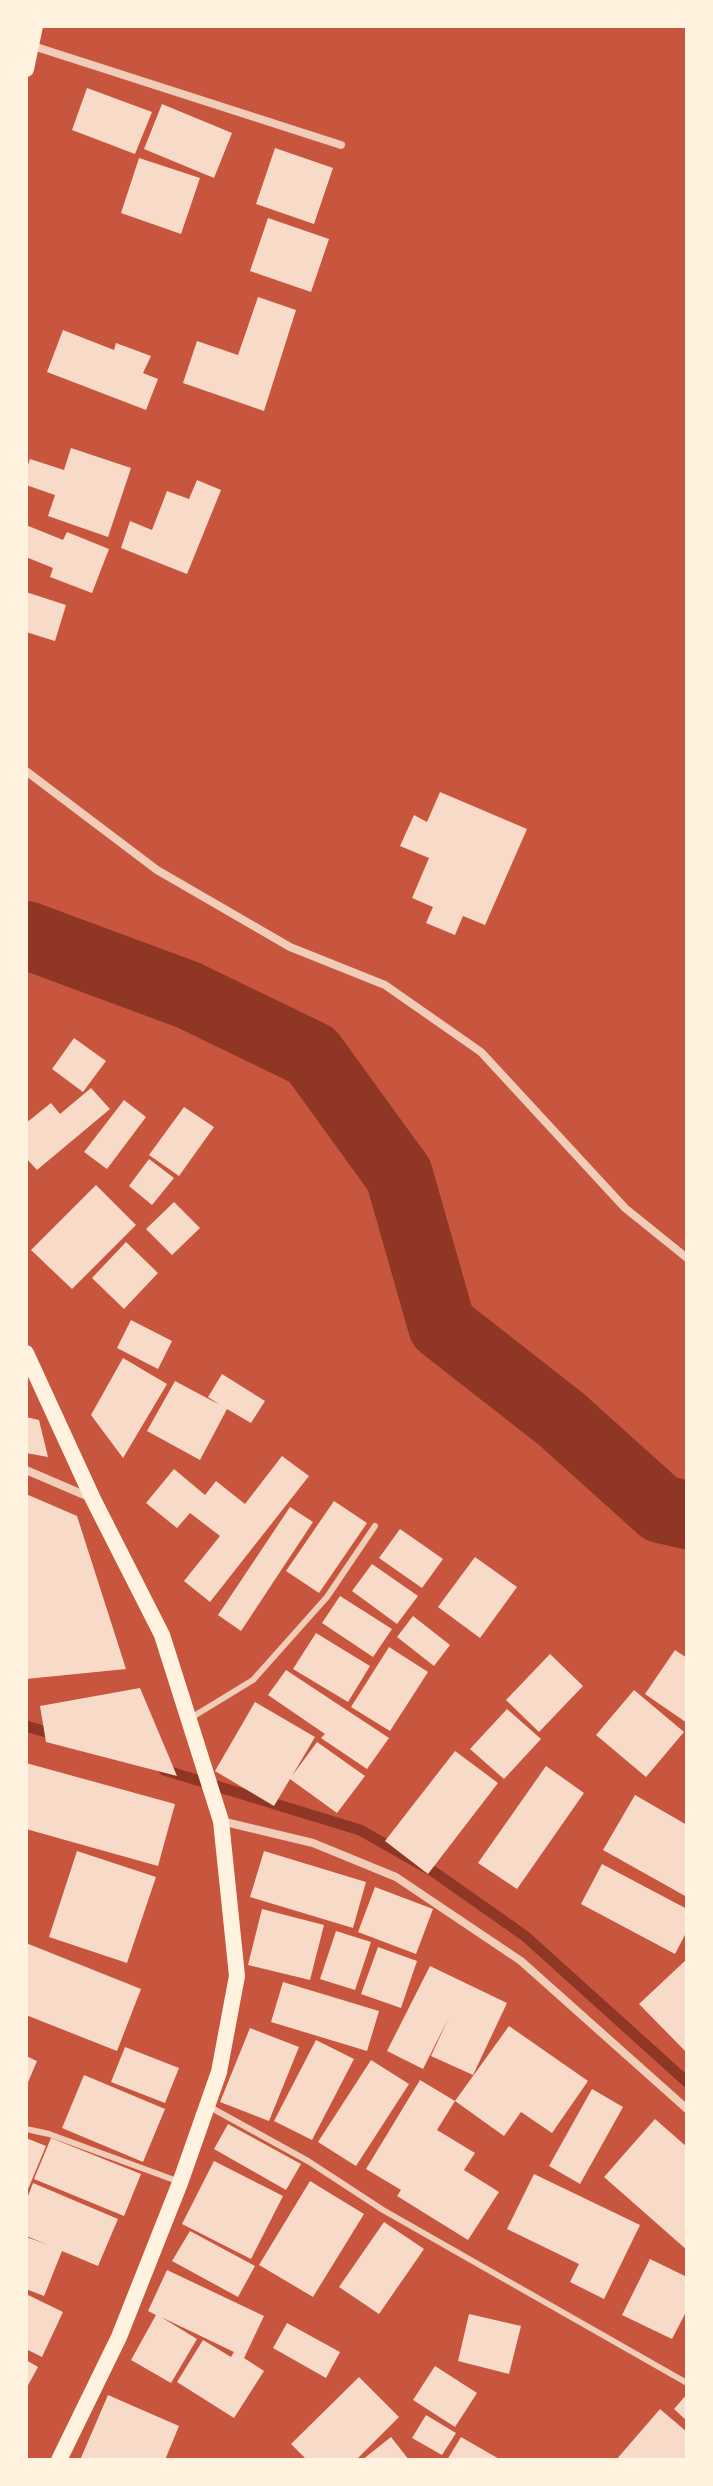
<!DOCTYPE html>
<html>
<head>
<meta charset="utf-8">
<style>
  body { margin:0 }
  #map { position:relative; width:713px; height:2486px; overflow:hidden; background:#c8553d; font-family:"Public Sans",sans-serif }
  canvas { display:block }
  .frame { position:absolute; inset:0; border:28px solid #fff3e0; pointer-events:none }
</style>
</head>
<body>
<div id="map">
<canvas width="713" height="2486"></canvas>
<div class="frame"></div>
</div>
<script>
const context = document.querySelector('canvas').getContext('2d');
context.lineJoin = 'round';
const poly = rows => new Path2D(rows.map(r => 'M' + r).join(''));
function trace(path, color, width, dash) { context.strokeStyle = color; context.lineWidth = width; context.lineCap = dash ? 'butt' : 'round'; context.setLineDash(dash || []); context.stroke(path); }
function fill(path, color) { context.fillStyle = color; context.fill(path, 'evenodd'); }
const stream = poly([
  [26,1726,56,1735],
  [164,1770,360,1830,434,1872,525,1936,687,2082]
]);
const river = poly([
  [26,935,188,995,312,1055,399,1175,442,1326,561,1419,661,1509,687,1515]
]);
const building = poly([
  [87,88,152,112,135,154,72,130],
  [162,104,232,133,214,178,144,149],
  [275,148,333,168,314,224,256,204],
  [139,158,200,178,181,234,121,213],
  [268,218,329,239,311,292,250,271],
  [258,297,296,310,264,411,183,383,197,341,238,355],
  [63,330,114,350,116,343,151,356,143,373,158,379,146,410,47,372],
  [71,448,131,468,108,537,48,516,55,495,26,485,26,471,30,459,64,470],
  [197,480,221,490,187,574,121,548,130,521,152,530,167,491,189,499],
  [26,525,63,540,67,532,109,549,92,593,50,577,53,568,26,557],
  [26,592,66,605,55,641,26,632],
  [440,792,527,829,485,925,463,916,455,935,426,923,433,907,412,898,429,858,400,846,414,815,427,822],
  [74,1038,106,1061,83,1092,52,1069],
  [91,1088,110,1109,37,1170,26,1158,26,1123,51,1103,60,1114],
  [124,1100,146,1117,107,1169,84,1152],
  [184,1107,214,1127,179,1176,149,1155],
  [149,1159,174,1178,152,1205,129,1186],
  [96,1185,136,1225,72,1289,31,1250],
  [174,1202,200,1228,172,1255,146,1229],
  [126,1242,158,1273,124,1309,92,1278],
  [131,1320,172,1341,158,1369,117,1348],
  [123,1358,167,1384,123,1458,91,1415],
  [222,1374,265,1401,251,1423,227,1409,200,1460,147,1431,175,1381,220,1405,208,1397],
  [26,1417,39,1420,48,1457,26,1453],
  [282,1456,309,1476,210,1602,184,1581,220,1536,190,1513,177,1528,146,1503,174,1469,205,1495,216,1481,245,1504],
  [26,1494,77,1516,126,1669,26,1679],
  [334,1501,367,1523,319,1593,286,1571],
  [290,1507,313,1522,241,1631,218,1615],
  [400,1529,443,1559,422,1588,379,1558],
  [475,1557,517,1587,480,1638,438,1607],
  [372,1564,418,1596,397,1624,352,1591],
  [340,1596,392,1629,373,1657,322,1623],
  [413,1616,450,1645,434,1666,397,1637],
  [316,1633,370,1666,348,1702,293,1669],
  [389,1647,428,1672,390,1731,351,1707],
  [675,1650,687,1658,687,1723,645,1694],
  [550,1654,583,1686,539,1732,506,1700],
  [286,1670,389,1738,367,1769,321,1738,325,1734,268,1695],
  [140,1688,177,1776,46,1742,40,1706],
  [634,1690,684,1732,646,1777,596,1735],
  [255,1702,315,1737,292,1776,317,1742,365,1776,337,1813,290,1779,274,1806,215,1771],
  [507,1709,541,1739,504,1779,470,1749],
  [455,1751,498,1783,428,1874,385,1841],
  [26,1763,175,1804,158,1866,26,1829],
  [546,1766,584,1793,517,1889,478,1863],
  [635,1795,687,1825,687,1897,603,1850],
  [77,1851,156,1877,127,1963,49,1937],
  [264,1851,366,1882,353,1928,250,1897],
  [602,1864,687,1909,687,1931,675,1954,581,1904],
  [375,1887,433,1909,416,1954,358,1932],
  [262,1909,324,1925,310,1980,248,1965],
  [336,1931,371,1942,355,1990,320,1979],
  [26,1943,141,1989,117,2051,26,2015],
  [378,1947,417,1961,401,2008,361,1994],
  [687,1959,687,2053,639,2004],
  [430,1966,507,2003,473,2075,431,2056,449,2017,423,2069,387,2051],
  [283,1982,379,2011,367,2051,271,2022],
  [509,2026,588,2081,552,2133,521,2112,504,2136,455,2101],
  [250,2028,299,2047,269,2121,220,2102],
  [316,2040,354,2059,312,2140,274,2121],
  [125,2047,179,2068,165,2103,111,2082],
  [26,2056,37,2061,26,2087],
  [371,2060,409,2084,356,2166,318,2142],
  [84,2075,165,2109,143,2162,62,2128],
  [420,2080,455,2101,437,2130,475,2153,464,2170,499,2192,468,2240,397,2196,401,2190,366,2169],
  [592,2089,623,2107,580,2184,549,2166],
  [655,2119,687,2147,687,2250,604,2177],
  [228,2124,301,2164,286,2190,214,2149],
  [26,2138,46,2146,26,2194],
  [51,2138,141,2174,124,2216,34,2179],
  [214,2161,283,2196,251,2259,182,2224],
  [534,2174,640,2225,604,2299,570,2282,579,2264,507,2229],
  [310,2181,364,2214,313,2297,259,2265],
  [33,2183,118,2219,98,2266,62,2251,44,2296,26,2289,26,2237,49,2245,26,2236,26,2201],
  [384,2222,424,2249,379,2314,339,2287],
  [190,2231,255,2266,238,2297,172,2261],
  [650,2259,687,2277,687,2310,672,2339,622,2315],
  [167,2270,264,2316,244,2358,264,2371,234,2418,177,2382,203,2340,231,2357,234,2352,161,2317,197,2339,171,2383,131,2360,156,2315,148,2311],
  [26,2294,63,2312,42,2357,26,2349],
  [469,2314,521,2326,509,2374,458,2361],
  [287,2323,340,2352,326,2378,273,2348],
  [26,2360,38,2367,26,2389],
  [435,2366,477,2393,455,2427,413,2400],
  [359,2377,399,2417,356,2460,307,2460,291,2444],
  [687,2394,687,2421,674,2409],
  [108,2395,179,2426,165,2460,80,2460],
  [660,2409,687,2432,687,2460,616,2460],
  [426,2415,456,2433,442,2455,412,2438],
  [391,2437,409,2460,362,2460],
  [461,2437,501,2460,447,2460]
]);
const service = poly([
  [189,1719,253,1680,327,1597,375,1526],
  [208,2106,308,2161,383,2210,687,2383],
  [26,2129,49,2134,177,2181]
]);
const minor = poly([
  [30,45,341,145],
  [26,771,157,870,290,947,385,985,481,1052,625,1208,687,1258],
  [26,1470,89,1497],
  [221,1821,313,1843,396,1877,521,1961,687,2109]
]);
const secondary = poly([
  [26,69,35,26],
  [26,1353,93,1499,162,1635,221,1821,237,1976,219,2072,180,2183,119,2337,59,2460]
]);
trace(stream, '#8f3625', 11);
trace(river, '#8f3625', 68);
fill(building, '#f7dbc8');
trace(service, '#f1ccb7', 6);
trace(minor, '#f1ccb7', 8);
trace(secondary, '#fff3e0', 16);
</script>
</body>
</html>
